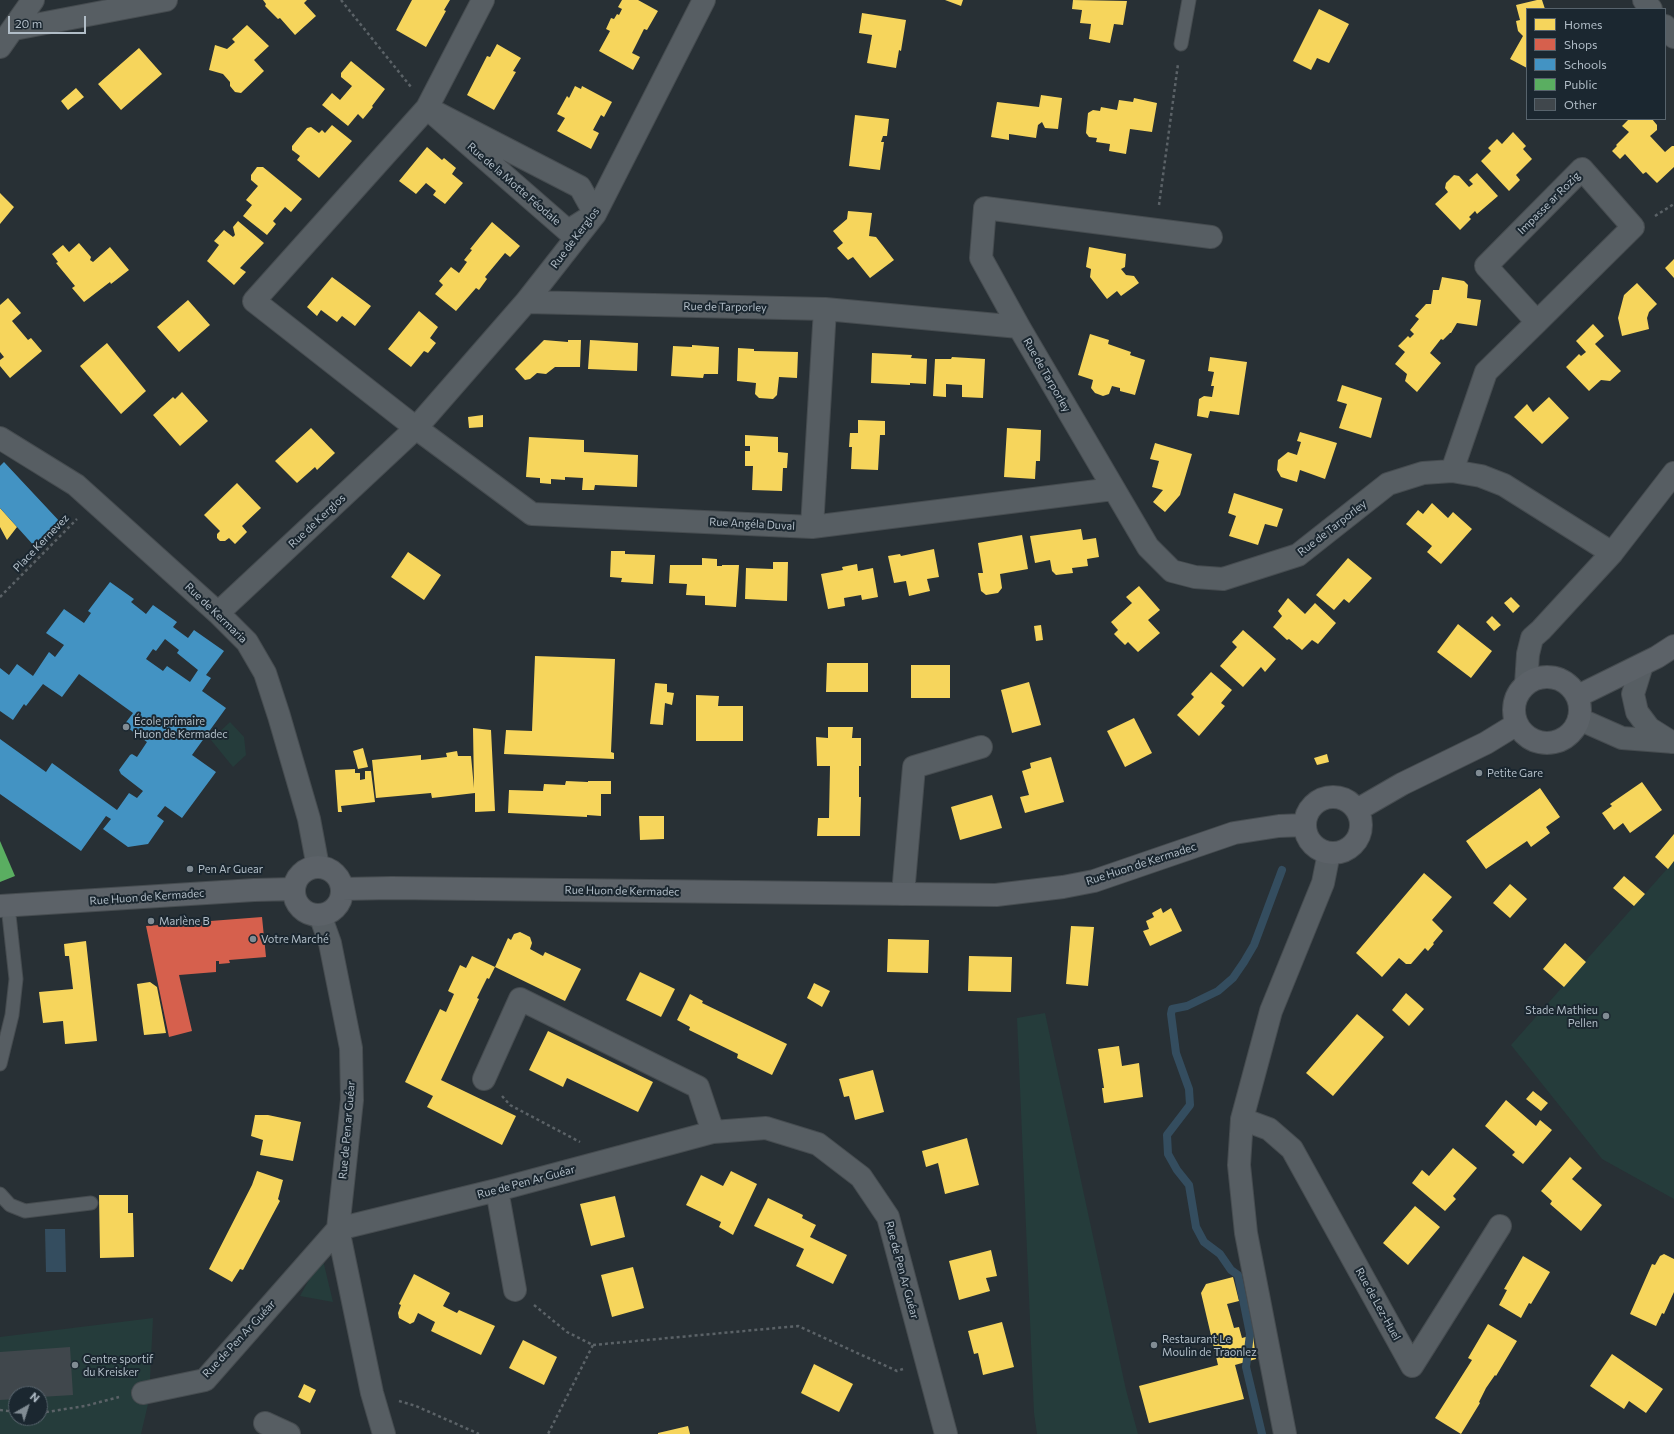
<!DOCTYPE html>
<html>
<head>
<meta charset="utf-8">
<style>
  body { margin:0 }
  #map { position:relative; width:1674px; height:1434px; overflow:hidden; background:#283035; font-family:Commissioner,sans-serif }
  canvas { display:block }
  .legend { position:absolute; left:1526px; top:8px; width:140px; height:112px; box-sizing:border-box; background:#1b2730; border:1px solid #57636c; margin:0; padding:5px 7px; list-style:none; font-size:12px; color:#b1bdc7 }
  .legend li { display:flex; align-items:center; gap:8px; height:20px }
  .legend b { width:20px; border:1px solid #57636c }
  .north { position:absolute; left:8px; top:1386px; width:40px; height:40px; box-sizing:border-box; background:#1b2730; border:1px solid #57636c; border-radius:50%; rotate:39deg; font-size:11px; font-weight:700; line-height:16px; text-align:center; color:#b1bdc7 }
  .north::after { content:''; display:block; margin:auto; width:14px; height:18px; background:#818c94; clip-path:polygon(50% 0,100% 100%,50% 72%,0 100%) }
  .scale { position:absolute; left:8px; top:16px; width:78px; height:18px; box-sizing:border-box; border:2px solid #b1bdc7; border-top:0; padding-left:5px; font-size:12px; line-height:14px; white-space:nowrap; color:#b1bdc7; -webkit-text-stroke:3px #1b2730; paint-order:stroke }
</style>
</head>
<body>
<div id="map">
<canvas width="1674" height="1434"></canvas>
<ul class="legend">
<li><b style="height:11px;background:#f6d55c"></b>Homes</li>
<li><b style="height:11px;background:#d6604d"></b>Shops</li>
<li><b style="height:11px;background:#4393c3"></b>Schools</li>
<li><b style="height:11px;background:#5aae61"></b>Public</li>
<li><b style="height:11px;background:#40474c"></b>Other</li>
</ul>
<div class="north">N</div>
<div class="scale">20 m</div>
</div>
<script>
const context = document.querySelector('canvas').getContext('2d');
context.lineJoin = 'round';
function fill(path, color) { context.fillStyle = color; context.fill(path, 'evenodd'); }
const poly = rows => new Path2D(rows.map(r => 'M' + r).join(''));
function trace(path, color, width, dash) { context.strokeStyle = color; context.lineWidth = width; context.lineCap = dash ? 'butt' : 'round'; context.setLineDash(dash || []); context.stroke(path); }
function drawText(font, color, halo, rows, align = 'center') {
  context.font = font + ' Commissioner,sans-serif'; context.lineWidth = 4; context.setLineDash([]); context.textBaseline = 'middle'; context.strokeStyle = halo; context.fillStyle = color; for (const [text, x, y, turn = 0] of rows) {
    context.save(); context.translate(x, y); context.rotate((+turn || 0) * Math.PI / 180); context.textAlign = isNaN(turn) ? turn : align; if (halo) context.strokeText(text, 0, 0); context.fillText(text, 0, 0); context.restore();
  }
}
const green = poly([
  [230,722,244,737,246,755,233,767,211,740],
  [1674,861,1674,1199,1602,1159,1511,1045],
  [1045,1013,1126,1390,1138,1434,1037,1434,1034,1413,1017,1018],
  [322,1256,333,1302,300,1296],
  [153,1318,149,1400,141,1434,0,1434,0,1337],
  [16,1394,40,1394,40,1418,16,1418]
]);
const water = poly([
  [45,1229,65,1229,66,1272,46,1272]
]);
const homes = poly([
  [263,0,307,0,304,3,316,16,295,35,280,18,278,19,265,6,266,4],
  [412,0,450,0,444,10,446,11,426,47,396,30],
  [622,0,638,0,658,11,647,30,644,29,632,53,640,57,633,70,599,51,610,31,606,29,611,18,614,19,617,14,619,15,622,9,618,7],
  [945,0,963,0,961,6],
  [1073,0,1127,1,1123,25,1114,24,1110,43,1089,39,1091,24,1080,23,1082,10,1072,9],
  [1537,0,1542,0,1545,9,1527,9,1527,68,1510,59,1523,36,1518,31,1516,21,1520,20,1516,5],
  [1319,9,1349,24,1329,63,1317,58,1311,70,1293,61],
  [862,13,906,20,901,51,899,50,896,68,867,63,872,35,859,33],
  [247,25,269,46,254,60,264,71,241,93,235,92,230,86,230,82,223,74,209,70,215,45,227,49,235,42,232,39],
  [497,44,521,58,513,71,516,72,494,110,467,95,487,56,490,57],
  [139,48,162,74,121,110,98,84],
  [351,61,385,89,372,106,373,107,363,119,358,114,348,126,322,105,332,93,340,100,352,86,341,77,341,73],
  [575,86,581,89,582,86,612,102,604,117,601,115,593,130,599,133,591,149,557,131,565,118,557,114,567,96,569,98],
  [76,88,84,97,68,110,61,101],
  [1041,95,1062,98,1058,129,1045,128,1042,122,1038,125,1036,138,1009,134,1009,140,991,137,997,102,1039,107],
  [1134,98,1157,103,1152,132,1130,129,1126,154,1109,151,1110,144,1096,142,1097,138,1089,137,1086,133,1088,113,1093,110,1100,111,1101,107,1117,110,1119,100,1133,102],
  [855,115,889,119,887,136,883,136,881,142,884,142,880,170,849,166],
  [1629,119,1652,119,1657,125,1657,130,1650,136,1665,152,1672,146,1674,146,1674,167,1657,183,1646,172,1643,174,1625,154,1620,159,1612,151,1617,146,1616,145,1629,132,1622,126],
  [332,125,352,141,319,178,297,160,300,156,292,150,292,146,307,128,311,127,319,133,322,130,325,133],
  [1513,132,1526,146,1523,149,1532,159,1516,175,1520,180,1509,191,1481,161,1491,151,1488,148,1497,139,1502,144],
  [427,147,442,160,444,158,456,168,452,174,463,183,445,204,433,195,436,191,426,183,416,194,399,181],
  [257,167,263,167,302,199,291,212,285,207,273,221,276,224,267,235,243,216,252,205,246,200,258,186,251,180,251,175],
  [1477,173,1498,196,1477,214,1475,211,1469,217,1471,219,1460,230,1435,204,1448,192,1445,188,1446,183,1454,175,1459,176,1469,187,1473,184,1469,180],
  [0,193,14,207,0,224],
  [848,211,872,213,869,236,876,237,894,260,870,278,853,257,848,260,837,248,843,243,833,231,847,219],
  [238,221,264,243,240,268,246,272,234,285,207,261,219,245,214,241,224,230,233,237,235,235,233,227],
  [492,222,520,246,510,257,505,253,485,277,487,279,479,290,476,288,456,311,435,294,443,285,439,281,451,267,459,273,467,262,464,260,472,250,470,249],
  [79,243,91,257,90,260,93,262,110,247,129,270,111,284,110,282,84,302,72,288,75,286,56,263,58,262,52,254,63,245,69,252],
  [1089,247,1126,254,1125,267,1121,269,1126,275,1134,276,1139,283,1121,296,1117,291,1107,299,1090,277,1091,269,1086,267],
  [1674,259,1674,278,1665,268],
  [332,277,371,306,355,326,342,316,337,322,321,310,317,316,307,307],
  [1442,277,1464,281,1468,285,1467,298,1481,300,1477,326,1457,323,1451,333,1450,333,1443,340,1441,339,1430,353,1441,363,1417,392,1405,381,1407,374,1395,364,1405,352,1398,346,1408,336,1410,338,1414,334,1410,330,1419,319,1415,316,1426,304,1431,304,1433,290,1439,290],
  [1637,283,1657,304,1649,312,1647,318,1649,329,1622,336,1618,318,1624,295],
  [8,298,21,313,12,321,28,340,31,338,42,351,10,378,0,366,0,360,4,357,0,352,0,305],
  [188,300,210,325,179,352,157,327],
  [419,311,438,327,430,338,436,343,428,353,424,351,411,367,388,349],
  [1593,324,1604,336,1595,344,1621,371,1610,381,1601,380,1589,391,1566,367,1579,354,1581,356,1586,352,1576,341],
  [1090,334,1109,340,1108,344,1131,352,1130,355,1145,360,1135,395,1120,391,1120,388,1112,386,1109,394,1103,396,1095,393,1091,388,1093,380,1078,375],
  [544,340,568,342,568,340,581,340,580,367,555,367,546,374,537,373,530,379,525,380,515,369],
  [590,340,638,343,637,371,588,369],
  [107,343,146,391,121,414,80,366],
  [692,345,719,347,718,374,704,374,703,378,671,376,673,346,692,347],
  [738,348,754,349,754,351,798,352,797,378,779,377,777,395,773,399,759,398,755,394,756,383,737,381],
  [872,353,912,355,911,358,927,359,926,384,910,383,910,385,871,383],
  [952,357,985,359,983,398,962,397,962,385,946,384,946,397,933,396,935,359,951,359],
  [1210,357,1247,362,1239,415,1210,411,1208,418,1197,416,1199,399,1204,396,1212,397,1214,386,1211,386,1214,372,1208,371],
  [1342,385,1382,398,1371,438,1339,428,1347,404,1337,401],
  [182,392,208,421,180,446,153,415,173,397,175,399],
  [1549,397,1569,418,1542,444,1514,417,1527,404,1533,412],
  [483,415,483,427,469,428,468,417],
  [858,420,885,421,885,435,880,435,878,470,851,469,852,447,849,447,850,433,858,433],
  [311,428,335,453,317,470,315,467,297,483,275,461],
  [1007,428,1041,430,1040,461,1036,461,1035,479,1004,477],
  [1300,432,1337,443,1325,479,1300,470,1297,482,1281,477,1277,470,1278,460,1288,452,1297,455,1301,442,1297,441],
  [745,435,778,437,778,452,788,453,787,468,783,468,782,491,752,490,753,466,745,466,745,451,750,451,750,446,745,446],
  [529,437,584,440,584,452,638,455,637,487,595,485,594,490,582,490,583,478,565,477,565,480,551,479,551,484,540,483,540,478,526,477],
  [1155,443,1192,454,1180,495,1165,512,1153,502,1163,490,1152,487,1159,461,1150,459],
  [237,483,261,508,242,526,247,532,235,544,229,538,225,541,220,541,217,538,217,534,220,531,204,515],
  [1234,493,1283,509,1277,527,1265,524,1258,545,1229,536,1236,516,1228,513],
  [1432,503,1448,518,1453,512,1472,529,1441,564,1427,552,1432,546,1406,524,1418,510,1423,514],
  [0,508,17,527,7,540,0,527],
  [1081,529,1083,540,1096,538,1099,557,1087,559,1088,566,1072,568,1073,573,1056,575,1052,571,1050,560,1035,563,1030,536],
  [1022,535,1028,569,1000,574,1002,588,998,593,986,595,981,591,978,573,983,573,978,543],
  [934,549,939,577,927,579,930,591,909,596,906,581,894,583,888,556,900,554,901,556],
  [611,551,625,551,625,554,655,555,653,584,621,582,622,578,610,577],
  [408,552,441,575,424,600,391,577],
  [702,558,717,559,717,566,722,566,722,565,739,565,736,607,705,605,705,596,686,595,687,584,669,583,670,565,702,565],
  [1348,558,1372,578,1349,603,1344,599,1334,610,1316,595],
  [773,562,788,562,787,601,745,599,746,568,773,569],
  [857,564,858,571,873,568,878,597,862,600,861,595,844,598,845,606,828,609,821,574,843,570,842,567],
  [1139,586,1160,610,1148,620,1160,633,1138,652,1128,642,1125,645,1114,634,1118,630,1111,622,1132,603,1126,597],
  [1511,597,1520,606,1513,613,1504,603],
  [1288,598,1305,614,1315,603,1336,623,1318,644,1312,640,1302,650,1289,639,1287,640,1273,627,1282,616,1278,611],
  [1492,616,1501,625,1494,631,1486,622],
  [1458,624,1492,651,1471,678,1437,652],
  [1041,625,1043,640,1036,641,1034,626],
  [1243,630,1276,659,1265,672,1261,667,1243,687,1220,666,1237,647,1232,642],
  [535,656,615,659,611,752,614,753,614,759,504,754,506,730,532,731],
  [827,663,868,663,868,692,826,692],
  [911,665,950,665,950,698,911,698],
  [1211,672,1232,690,1221,703,1225,706,1199,736,1177,715,1194,697,1191,694],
  [1029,682,1041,725,1012,733,1001,690],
  [655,683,667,684,667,692,674,693,672,705,665,703,663,725,650,724],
  [696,695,719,696,718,706,743,706,743,741,696,741],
  [1134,718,1152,753,1125,767,1107,731],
  [828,727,853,727,852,738,861,738,861,766,859,766,859,797,861,797,860,836,817,836,818,818,829,818,830,766,817,766,816,737,828,738],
  [473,728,491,730,495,811,475,812,475,793,432,798,431,793,376,798,372,760,421,755,421,760,447,757,446,753,457,751,458,756,471,756,474,788],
  [363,748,368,767,358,769,353,751],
  [1327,754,1329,762,1317,765,1314,758],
  [1051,757,1064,802,1025,813,1020,797,1029,795,1022,771,1031,768,1030,763],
  [355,769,355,773,360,773,360,780,365,779,365,771,371,771,375,802,341,806,342,812,338,812,335,770],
  [566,781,588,782,588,781,611,781,611,794,601,794,601,816,587,815,587,817,508,813,509,790,543,791,544,784,565,785],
  [1642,782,1662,810,1630,833,1623,823,1614,830,1602,813,1612,806,1610,804],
  [1540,788,1560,817,1546,827,1550,833,1531,847,1527,841,1486,869,1466,841],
  [992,795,1002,828,960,840,951,807],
  [639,816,664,816,664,839,640,840],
  [1674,834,1674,861,1668,869,1655,857],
  [1424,873,1452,897,1432,920,1443,931,1433,943,1434,944,1428,951,1425,948,1411,964,1406,964,1399,958,1382,977,1356,953],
  [1624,876,1645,894,1634,906,1613,888],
  [1510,884,1527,899,1510,918,1493,903],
  [1161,908,1163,913,1171,908,1182,931,1150,946,1143,931,1149,929,1146,921,1154,917,1152,913],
  [1071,926,1094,927,1088,986,1066,984],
  [520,932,530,937,532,943,530,949,543,956,545,952,581,969,565,1001,495,967,489,979,487,978,477,998,479,999,441,1080,516,1116,502,1145,427,1107,433,1096,405,1082,440,1009,446,1012,454,994,448,991,460,965,466,968,472,956,495,967,508,938,511,940,514,934],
  [888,939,929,940,928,973,887,972],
  [86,941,97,1041,65,1044,63,1021,43,1023,39,992,73,989,69,956,65,956,64,944],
  [1565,943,1586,962,1564,987,1543,969],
  [969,956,1012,957,1011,992,968,991],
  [640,972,675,989,661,1017,626,1000],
  [150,982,157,987,166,1033,144,1035,137,984],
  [814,983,830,991,822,1007,807,998],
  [1406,993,1424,1009,1409,1026,1392,1010],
  [690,994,703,1001,702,1003,787,1044,772,1075,737,1058,738,1054,689,1030,690,1027,677,1020],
  [1357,1014,1384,1037,1333,1096,1306,1073],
  [548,1031,653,1082,638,1112,567,1078,563,1087,529,1070],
  [1119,1046,1122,1066,1139,1063,1143,1097,1104,1103,1102,1088,1104,1088,1098,1049],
  [873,1070,884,1112,855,1120,849,1096,844,1097,839,1079],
  [1533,1091,1548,1103,1541,1111,1526,1099],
  [1506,1100,1536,1126,1540,1120,1552,1130,1523,1164,1512,1155,1515,1152,1485,1126],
  [255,1115,268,1115,301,1122,293,1161,260,1155,263,1140,251,1136],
  [967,1138,979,1185,945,1194,938,1163,926,1167,922,1151],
  [1453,1148,1477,1168,1453,1196,1456,1199,1445,1211,1412,1183,1422,1170,1429,1176],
  [1570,1157,1582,1168,1572,1179,1602,1205,1581,1231,1550,1204,1552,1201,1541,1191],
  [257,1171,283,1180,278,1199,280,1201,243,1270,240,1269,232,1282,209,1269,252,1185],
  [731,1171,757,1184,733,1235,719,1227,721,1222,686,1205,701,1175,723,1186],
  [99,1195,128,1195,128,1213,133,1213,134,1257,100,1258],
  [615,1196,625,1237,591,1246,580,1204],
  [768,1198,803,1215,802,1218,816,1225,810,1237,847,1255,833,1284,796,1266,804,1249,754,1226],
  [1415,1206,1440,1227,1408,1265,1383,1243],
  [991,1250,997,1276,986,1278,990,1291,959,1300,949,1261],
  [1664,1254,1674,1259,1674,1292,1664,1314,1662,1313,1656,1326,1630,1314,1652,1264,1655,1265,1660,1256],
  [1523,1256,1550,1272,1531,1304,1529,1303,1521,1318,1499,1305,1507,1290,1504,1289],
  [633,1267,644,1308,612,1317,601,1275],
  [414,1274,450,1293,443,1306,457,1313,459,1310,495,1326,481,1355,431,1331,435,1322,418,1313,414,1322,410,1324,399,1318,398,1313,401,1305,399,1304],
  [1233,1277,1239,1301,1227,1304,1234,1328,1239,1327,1242,1338,1253,1335,1256,1359,1235,1365,1244,1399,1149,1423,1139,1386,1218,1365,1201,1293,1206,1284],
  [1002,1322,1014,1367,983,1375,978,1353,974,1354,968,1331],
  [1488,1324,1517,1341,1496,1376,1495,1375,1486,1388,1479,1402,1480,1403,1461,1434,1435,1418,1472,1360,1468,1358],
  [523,1340,557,1357,544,1385,509,1368],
  [1612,1354,1663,1389,1646,1413,1629,1401,1624,1409,1590,1386],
  [814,1364,853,1384,839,1412,801,1393],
  [304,1384,316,1390,310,1403,298,1397],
  [688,1426,690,1434,658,1434,658,1433]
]);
const shops = poly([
  [262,917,266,957,229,960,230,963,219,964,219,961,216,961,216,972,179,975,192,1031,169,1037,146,926]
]);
const schools = poly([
  [4,462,62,524,36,548,0,508,0,466],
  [110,582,134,599,131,602,146,614,153,605,177,622,173,627,188,638,194,630,224,651,206,675,211,678,202,691,226,708,192,755,216,772,182,818,165,806,157,816,164,821,148,844,128,847,103,829,111,819,106,816,81,851,0,794,0,739,46,772,52,763,117,810,129,793,137,798,143,791,121,774,119,770,130,755,132,754,137,757,147,742,124,725,133,713,79,674,62,697,43,684,26,706,24,704,13,720,0,711,0,668,9,675,17,664,33,676,49,652,55,657,64,645,46,633,64,609,84,623,91,613,88,611],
  [165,639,179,650,177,653,198,670,190,682,167,666,163,671,146,659,153,649,156,651]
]);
const public = poly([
  [0,841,15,876,0,882]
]);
const stream = poly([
  [1262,1434,1246,1367,1250,1334,1238,1275,1231,1270,1220,1254,1204,1242,1196,1227,1189,1185,1177,1170,1168,1154,1167,1135,1190,1105,1189,1089,1176,1053,1171,1014,1172,1009,1187,1006,1218,991,1233,978,1244,962,1254,945,1282,870]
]);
const building = poly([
  [70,1347,73,1395,40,1397,40,1394,16,1394,16,1399,0,1400,0,1352]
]);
const path = poly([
  [341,0,411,87],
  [1159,205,1178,64],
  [1655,216,1674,204],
  [0,597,77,519],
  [502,1096,510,1105,580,1142],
  [534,1305,567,1332,593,1345,548,1434],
  [593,1345,798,1326,897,1371,903,1369],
  [399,1401,416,1406,479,1434],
  [0,1410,16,1412],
  [40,1413,85,1406,119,1397]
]);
const lane = poly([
  [1181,44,1189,0],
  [0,1064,12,1015,16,979,8,906],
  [0,1194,10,1205,25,1211,91,1203]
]);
const street = poly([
  [483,0,427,108,254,301,416,428,532,514,812,527,1113,489],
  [1644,0,1651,9],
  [1665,26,1674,37],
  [14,29,166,0],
  [0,47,33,0],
  [427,108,580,187,595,214,568,231,427,108],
  [526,302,825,309,1019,327,1148,547,1172,571,1195,577,1223,579,1298,555,1388,484,1423,473,1452,471,1481,476,1504,485,1612,553],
  [1019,327,981,258,985,208,1211,237],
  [0,438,76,485,218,613,247,642,265,673,279,716,309,819,318,867],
  [1452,471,1486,372,1537,322,1633,227,1582,169,1486,266,1537,322],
  [812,527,825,309],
  [218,613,416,428,526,302,595,214,704,0],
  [1642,665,1633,694,1637,712,1649,728,1671,742],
  [1526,684,1528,654,1532,638,1541,630,1612,553,1674,473],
  [1579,719,1622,738,1674,742],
  [903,894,914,767,981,747],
  [320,915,330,943,351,1048,352,1100,338,1229,372,1393,384,1434],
  [484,1079,520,999,698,1087,713,1132],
  [1242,1119,1269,1129,1292,1149,1412,1366,1500,1226],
  [497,1190,515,1290],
  [143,1393,205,1380,338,1229,497,1190,713,1132,766,1128,818,1144,861,1177,888,1217,946,1434],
  [265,1423,289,1434],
  [1285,1434,1246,1233,1239,1165,1242,1119,1271,1011,1323,883,1329,853]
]);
const secondary = poly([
  '1514 710a33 33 0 1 1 66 0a33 33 0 1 1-66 0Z',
  [1578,696,1657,657,1674,646],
  '1305 825a28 28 0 1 1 56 0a28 28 0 1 1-56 0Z',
  [1357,810,1402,784,1486,743,1517,724],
  '294 891a24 24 0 1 1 48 0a24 24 0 1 1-48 0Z',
  [342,889,392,888,996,895,1063,887,1094,881,1234,833,1279,826,1305,825],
  [0,906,254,890,294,889]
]);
const markers = [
  [126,727,4,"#818c94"],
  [1479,773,4,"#818c94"],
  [190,869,4,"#818c94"],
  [151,921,4,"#818c94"],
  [253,939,4,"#818c94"],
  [1606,1016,4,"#818c94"],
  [1154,1345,4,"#818c94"],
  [75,1365,4,"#818c94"]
];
const streetNames = [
  ["Rue de la Motte Féodale",514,184,41],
  ["Impasse ar Rozig",1549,203,-45],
  ["Rue de Kerglos",575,238,-53],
  ["Rue de Tarporley",725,307,1],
  ["Rue de Tarporley",1047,375,60],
  ["Rue de Kerglos",317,521,-43],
  ["Rue Angéla Duval",752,524,3],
  ["Rue de Tarporley",1332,528,-38],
  ["Place Kernevez",41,543,-46],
  ["Rue de Kermaria",216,613,44],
  ["Rue Huon de Kermadec",1141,864,-18],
  ["Rue Huon de Kermadec",622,891,1],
  ["Rue Huon de Kermadec",147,897,-4],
  ["Rue de Pen ar Guéar",347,1130,-85],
  ["Rue de Pen Ar Guéar",526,1182,-15],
  ["Rue de Pen Ar Guéar",902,1270,75],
  ["Rue de Lez-Huel",1378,1304,61],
  ["Rue de Pen Ar Guéar",239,1339,-47]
];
const poiNames = [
  ["École primaire",134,721],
  ["Huon de Kermadec",134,734],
  ["Petite Gare",1487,773],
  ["Pen Ar Guear",198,869],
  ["Marlène B",159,921],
  ["Votre Marché",261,939],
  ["Stade Mathieu",1598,1010,"right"],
  ["Pellen",1598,1023,"right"],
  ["Restaurant Le",1162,1339],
  ["Moulin de Traonlez",1162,1352],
  ["Centre sportif",83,1359],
  ["du Kreisker",83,1372]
];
fill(green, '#253c3b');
fill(water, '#344d5f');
fill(homes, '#f6d55c');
fill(shops, '#d6604d');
fill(schools, '#4393c3');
fill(public, '#5aae61');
trace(stream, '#344d5f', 8);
fill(building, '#40474c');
trace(lane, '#464c50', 15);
trace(street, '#464c50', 24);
trace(secondary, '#464c50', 24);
trace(path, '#5b6267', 2.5, [3, 3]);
trace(lane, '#575e63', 13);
trace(street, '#575e63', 22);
trace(secondary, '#5c6268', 22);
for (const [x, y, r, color] of markers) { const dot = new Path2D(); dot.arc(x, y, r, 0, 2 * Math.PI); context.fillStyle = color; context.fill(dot); trace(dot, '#1b2730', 1.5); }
drawText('11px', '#b1bdc7', '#1b2730', streetNames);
drawText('11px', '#b1bdc7', '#1b2730', poiNames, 'left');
</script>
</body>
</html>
